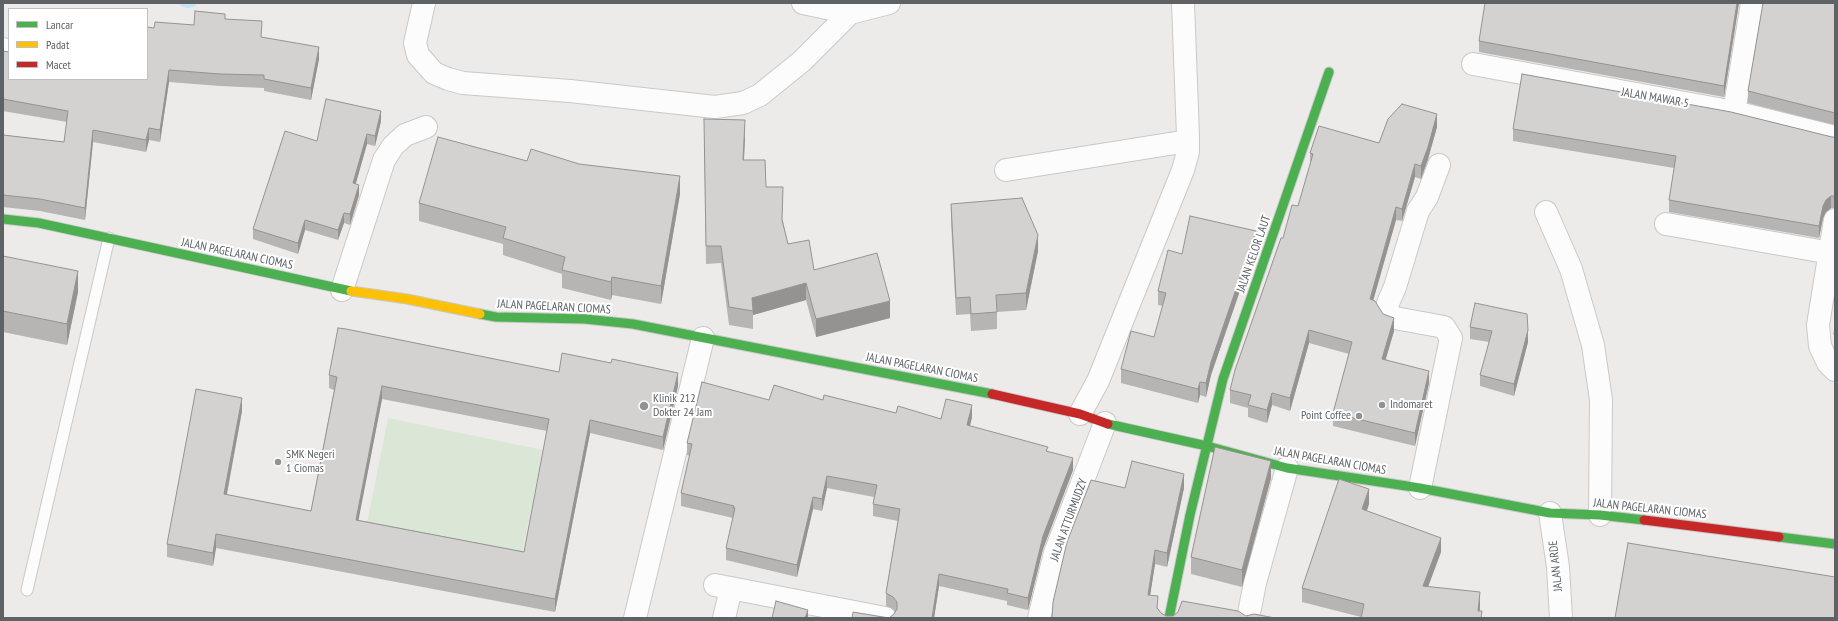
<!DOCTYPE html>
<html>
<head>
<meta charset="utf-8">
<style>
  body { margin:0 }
  #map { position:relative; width:1838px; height:621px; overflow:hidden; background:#edebe9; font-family:"PT Sans Narrow",sans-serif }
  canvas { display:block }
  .frame { position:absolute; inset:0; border:4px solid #5e6265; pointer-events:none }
  .legend { position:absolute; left:8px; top:8px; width:140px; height:72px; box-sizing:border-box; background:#fff; border:1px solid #bfc0c1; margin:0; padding:5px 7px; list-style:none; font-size:12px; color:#5e6265 }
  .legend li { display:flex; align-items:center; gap:8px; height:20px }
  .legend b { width:20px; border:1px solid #bfc0c1 }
</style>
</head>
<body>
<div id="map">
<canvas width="1838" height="621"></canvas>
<div class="frame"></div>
<ul class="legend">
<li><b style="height:5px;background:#4caf50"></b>Lancar</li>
<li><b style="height:5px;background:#ffc107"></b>Padat</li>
<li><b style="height:5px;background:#c62828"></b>Macet</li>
</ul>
</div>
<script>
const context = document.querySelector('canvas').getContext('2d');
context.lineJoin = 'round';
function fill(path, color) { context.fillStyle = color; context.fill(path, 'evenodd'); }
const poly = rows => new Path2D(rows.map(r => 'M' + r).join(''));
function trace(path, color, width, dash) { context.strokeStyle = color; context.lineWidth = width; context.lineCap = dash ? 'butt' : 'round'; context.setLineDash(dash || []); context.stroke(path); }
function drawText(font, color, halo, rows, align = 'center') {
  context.font = font + ' "PT Sans Narrow",sans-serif'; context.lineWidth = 4; context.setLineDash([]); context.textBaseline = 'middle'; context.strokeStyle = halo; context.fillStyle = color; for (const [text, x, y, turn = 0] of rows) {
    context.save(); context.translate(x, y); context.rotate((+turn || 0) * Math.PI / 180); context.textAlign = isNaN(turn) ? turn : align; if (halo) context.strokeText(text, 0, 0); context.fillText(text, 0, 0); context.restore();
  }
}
const green = poly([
  [388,418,543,450,521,559,366,528]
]);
const stream = poly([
  [184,3,189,4,192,3]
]);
const lane = poly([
  [27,590,109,238]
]);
const street = poly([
  [424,3,415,43,418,55,434,73,448,79,463,83,570,91,715,107,743,103,760,95,802,61,850,13],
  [803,3,850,13,889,3],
  [3,49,9,51],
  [1473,64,1734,112,1835,137],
  [1734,112,1752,3],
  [1006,170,1188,141],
  [1546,212,1571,269,1593,345,1601,400,1600,515],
  [1835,220,1818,325,1820,346,1828,363,1835,370],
  [1666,224,1831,253],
  [342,290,384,160,393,146,405,135,426,127],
  [1080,414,1098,381,1183,170,1188,152,1188,136,1183,3],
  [1420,488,1451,338,1444,327,1395,318,1390,317,1387,312,1388,303,1395,287,1418,211,1427,197,1439,165],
  [1550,513,1558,567,1561,618],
  [715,585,885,618],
  [635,618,703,338],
  [724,618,731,589],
  [1039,618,1055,553,1105,423],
  [1248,618,1255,583,1287,468]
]);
const fast = poly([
  [3,219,39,223,351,291],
  [480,314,496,317,585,319,633,324,992,394],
  [1108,424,1207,446,1287,468,1420,488,1550,513,1600,515,1644,520],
  [1779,537,1835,544],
  [1169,618,1190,515,1223,379,1329,72]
]);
const slow = poly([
  [351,291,407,299,480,314]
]);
const jam = poly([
  [992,394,1080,414,1108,424],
  [1644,520,1779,537]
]);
const wall = poly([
  [1739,3,1724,97,1479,52,1479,41],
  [1835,3,1835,125,1748,103,1748,91],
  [225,19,262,37,319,59,311,100,264,91,264,88,220,86,169,82,160,142,149,140,146,152,93,142,85,220,40,211,3,207,3,135,64,142,67,122,3,111,3,51,9,79,147,79,154,28,194,25],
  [381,121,375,146,367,144,355,184,359,195,350,225,344,223,338,240,305,230,298,254,253,239,253,229,317,141],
  [1437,127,1428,159,1421,179,1415,177,1402,221,1396,220,1373,300,1394,331,1386,359,1429,383,1415,446,1333,426,1333,413,1349,354,1309,343,1290,411,1272,405,1267,423,1248,417,1248,408,1230,403,1230,390,1283,238,1298,206,1310,166,1310,153,1379,143],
  [1513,129,1835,137,1835,208,1831,208,1826,212,1823,218,1819,238,1669,212,1669,200,1674,168,1513,141],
  [704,136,745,137,744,160,766,187,783,221,788,244,814,270,890,318,816,337,806,300,753,315,753,329,729,325,721,263,706,264],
  [527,161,579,164,680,194,661,304,612,295,611,300,562,288,562,274,503,255,503,244,419,221,419,203],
  [951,204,1038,251,1026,310,997,312,997,329,971,331,970,314,956,315,951,221],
  [1256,244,1211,375,1206,397,1200,395,1198,403,1121,383,1121,369,1154,337,1163,306,1158,305,1158,291,1182,254],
  [3,256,78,292,67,345,3,332],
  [1475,303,1528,342,1514,396,1480,386,1480,375,1489,342,1470,339,1470,327],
  [1835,325,1835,349,1834,345,1834,334],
  [559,372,678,386,663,450,590,433,555,612,216,548,213,566,167,557,167,544,242,411,227,495,311,511,334,390,329,388,329,375],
  [382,399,547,431,524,552,358,520],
  [769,400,823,400,896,413,941,419,972,417,970,426,1048,451,1073,470,1043,549,1028,610,1007,605,1007,601,939,586,934,618,852,618,889,618,894,614,895,612,893,609,886,606,886,593,898,521,873,516,873,504,874,497,827,488,822,511,813,509,797,577,726,560,726,548,733,518,681,506,681,493,690,456,687,455,687,443],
  [1271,478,1242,587,1191,574,1191,557],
  [1125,488,1184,488,1167,567,1155,564,1150,595,1161,613,1166,616,1246,616,1275,618,1052,618],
  [1369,504,1367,511,1441,552,1428,587,1480,606,1480,611,1482,618,1361,617,1302,602,1302,588]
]);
const shadedWall = poly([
  [1737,3,1739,3,1724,97,1724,86],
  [319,47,319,59,311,100,311,88],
  [169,70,169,82,160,142,160,130],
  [381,111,381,121,375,146,375,136],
  [1437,114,1437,127,1428,159,1421,179,1421,166],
  [745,120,745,137,743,178,743,160],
  [149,128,149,140,146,152,146,140],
  [93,130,93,142,85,220,85,208],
  [367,134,367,144,353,194,353,183],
  [1415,164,1415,177,1402,221,1402,209],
  [680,176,680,194,661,304,661,286],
  [359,185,359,195,350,225,350,214],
  [3,195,4,195,4,207,3,207],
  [1831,196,1831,208,1826,212,1823,218,1819,238,1819,226,1823,206,1826,200],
  [1396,207,1396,220,1370,312,1370,299],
  [344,213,344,223,338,240,338,230],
  [305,220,305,230,298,254,298,243],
  [1256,231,1256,244,1211,375,1206,397,1206,383,1211,362],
  [1038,235,1038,251,1026,310,1026,293],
  [78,271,78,292,67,345,67,324],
  [612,277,612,295,611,300,611,282],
  [806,283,806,300,753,315,752,298],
  [890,301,890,318,816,337,816,319],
  [1394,318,1394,331,1382,371,1382,359],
  [1309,330,1309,343,1290,411,1290,398],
  [1528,330,1528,342,1514,396,1514,384],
  [1429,371,1429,383,1415,446,1415,433],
  [678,373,678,386,663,450,663,437],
  [1200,382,1200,395,1198,403,1198,389],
  [382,386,382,399,356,533,356,520],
  [1272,393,1272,405,1267,423,1267,410],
  [242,398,242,411,224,507,224,494],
  [972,405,972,417,967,438,967,425],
  [590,420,590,433,555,612,555,599],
  [1073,458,1073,470,1043,549,1028,610,1028,598,1043,536],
  [1271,461,1271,478,1242,587,1242,570],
  [1184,474,1184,488,1167,567,1167,553],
  [827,476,827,488,822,511,822,499],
  [1369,489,1369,504,1362,524,1362,509],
  [813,497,813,509,797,577,797,565],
  [216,534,216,548,213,566,213,553],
  [1441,538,1441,552,1423,600,1423,586],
  [1155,550,1155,564,1148,609,1148,595],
  [939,574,939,586,934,618,932,618],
  [1480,592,1480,606,1479,618,1478,611],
  [808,610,808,618,805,618]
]);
const building = poly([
  [1485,3,1737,3,1724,86,1479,41,1485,3],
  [1763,3,1835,3,1835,113,1748,91,1763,3],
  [195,11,225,14,225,19,262,21,261,37,319,47,311,88,264,79,264,75,220,74,169,70,160,130,149,128,146,140,93,130,85,208,40,199,3,195,3,135,64,142,68,111,3,99,3,51,9,52,9,79,147,79,147,27,154,28,155,22,194,25,195,11],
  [1522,74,1731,112,1832,137,1835,137,1835,196,1831,196,1826,200,1823,206,1819,226,1669,200,1676,156,1513,129,1522,74],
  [326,99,381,111,375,136,367,134,353,183,359,185,350,214,344,213,338,230,305,220,298,243,253,229,285,131,317,141,326,99],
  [1402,104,1437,114,1428,147,1421,166,1415,164,1402,209,1396,207,1370,299,1375,301,1383,314,1394,318,1382,359,1429,371,1415,433,1333,413,1352,342,1309,330,1290,398,1272,393,1267,410,1248,405,1251,395,1230,390,1235,370,1281,238,1283,238,1292,205,1298,206,1313,154,1310,153,1319,126,1379,143,1388,119,1402,104],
  [704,119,745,120,743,160,765,160,766,187,783,187,782,220,788,244,809,240,814,270,877,253,890,301,816,319,806,283,752,298,753,311,729,307,721,246,706,246,704,119],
  [438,137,527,161,531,149,579,164,680,176,661,286,612,277,611,282,562,270,565,257,503,238,506,227,419,203,438,137],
  [1022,198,1038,235,1026,293,996,295,997,312,971,314,970,297,956,298,951,204,1022,198],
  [1190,216,1256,231,1211,362,1206,383,1200,382,1198,389,1121,369,1131,331,1154,337,1166,293,1158,291,1168,250,1182,254,1190,216],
  [3,256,78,271,67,324,3,311,3,256],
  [1475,303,1527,314,1528,330,1514,384,1480,375,1492,331,1470,327,1475,303],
  [1835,325,1835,337,1834,334,1835,325],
  [338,328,346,329,559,372,562,353,611,363,612,359,678,373,663,437,590,420,555,599,216,534,213,553,167,544,196,389,242,398,224,494,311,511,337,377,329,375,338,328],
  [382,386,549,419,524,552,356,520,382,386],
  [702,382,769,400,774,385,823,400,824,395,896,413,898,406,941,419,946,399,972,405,967,425,1048,447,1046,451,1073,458,1043,536,1028,598,1007,593,1008,589,939,574,932,618,852,618,853,612,889,618,894,614,897,609,897,602,893,597,886,593,900,509,873,504,877,485,827,476,822,499,813,497,797,565,726,548,735,508,733,508,734,506,681,493,692,444,687,443,702,382],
  [1215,447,1271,461,1242,570,1191,557,1215,447],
  [1132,461,1184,474,1167,553,1155,550,1148,595,1158,596,1157,608,1161,613,1166,616,1173,616,1178,612,1182,601,1238,611,1246,616,1254,614,1275,618,1052,618,1053,602,1067,542,1091,480,1125,488,1132,461],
  [1339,479,1369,489,1362,509,1441,538,1423,586,1480,592,1478,611,1482,611,1481,618,1361,618,1364,604,1302,588,1339,479],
  [1628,543,1835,577,1835,618,1615,618,1628,543],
  [776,601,808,610,805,618,772,618,776,601]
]);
const markers = [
  [1382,405,4,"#909293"],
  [644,406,5,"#909293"],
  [1359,416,4,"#909293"],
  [278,462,4,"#909293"]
];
const streetNames = [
  ["JALAN MAWAR 5",1655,98,10],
  ["JALAN PAGELARAN CIOMAS",237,254,12],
  ["JALAN KELOR LAUT",1254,254,-71],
  ["JALAN PAGELARAN CIOMAS",554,307,3],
  ["JALAN PAGELARAN CIOMAS",922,368,11],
  ["JALAN PAGELARAN CIOMAS",1330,461,10],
  ["JALAN PAGELARAN CIOMAS",1650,509,6],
  ["JALAN ATTURMUDZY",1069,520,-70],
  ["JALAN ARDE",1556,566,-96]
];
const poiNames = [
  ["Klinik 212",653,399],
  ["Dokter 24 Jam",653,413],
  ["Indomaret",1390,405],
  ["Point Coffee",1351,416,"right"],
  ["SMK Negeri",286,455],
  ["1 Ciomas",286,469]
];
fill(green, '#dae7d6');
trace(stream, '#c2e6f2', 8);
trace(lane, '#cac9c8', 13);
trace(street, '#cac9c8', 24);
trace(fast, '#c7c8c8', 11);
trace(slow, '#c7c8c8', 11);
trace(jam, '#c7c8c8', 11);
trace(lane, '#fcfcfc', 11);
trace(street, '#fcfcfc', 22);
trace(fast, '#4caf50', 9);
trace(slow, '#ffc107', 9);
trace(jam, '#c62828', 9);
fill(wall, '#b6b5b4');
fill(shadedWall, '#949392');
fill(building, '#d4d2d1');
trace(building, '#949392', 1);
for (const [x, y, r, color] of markers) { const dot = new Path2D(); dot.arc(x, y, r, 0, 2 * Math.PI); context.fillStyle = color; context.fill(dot); trace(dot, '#fff', 1.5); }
drawText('12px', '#5e6265', '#fff', streetNames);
drawText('12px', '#5e6265', '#fff', poiNames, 'left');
</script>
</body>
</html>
